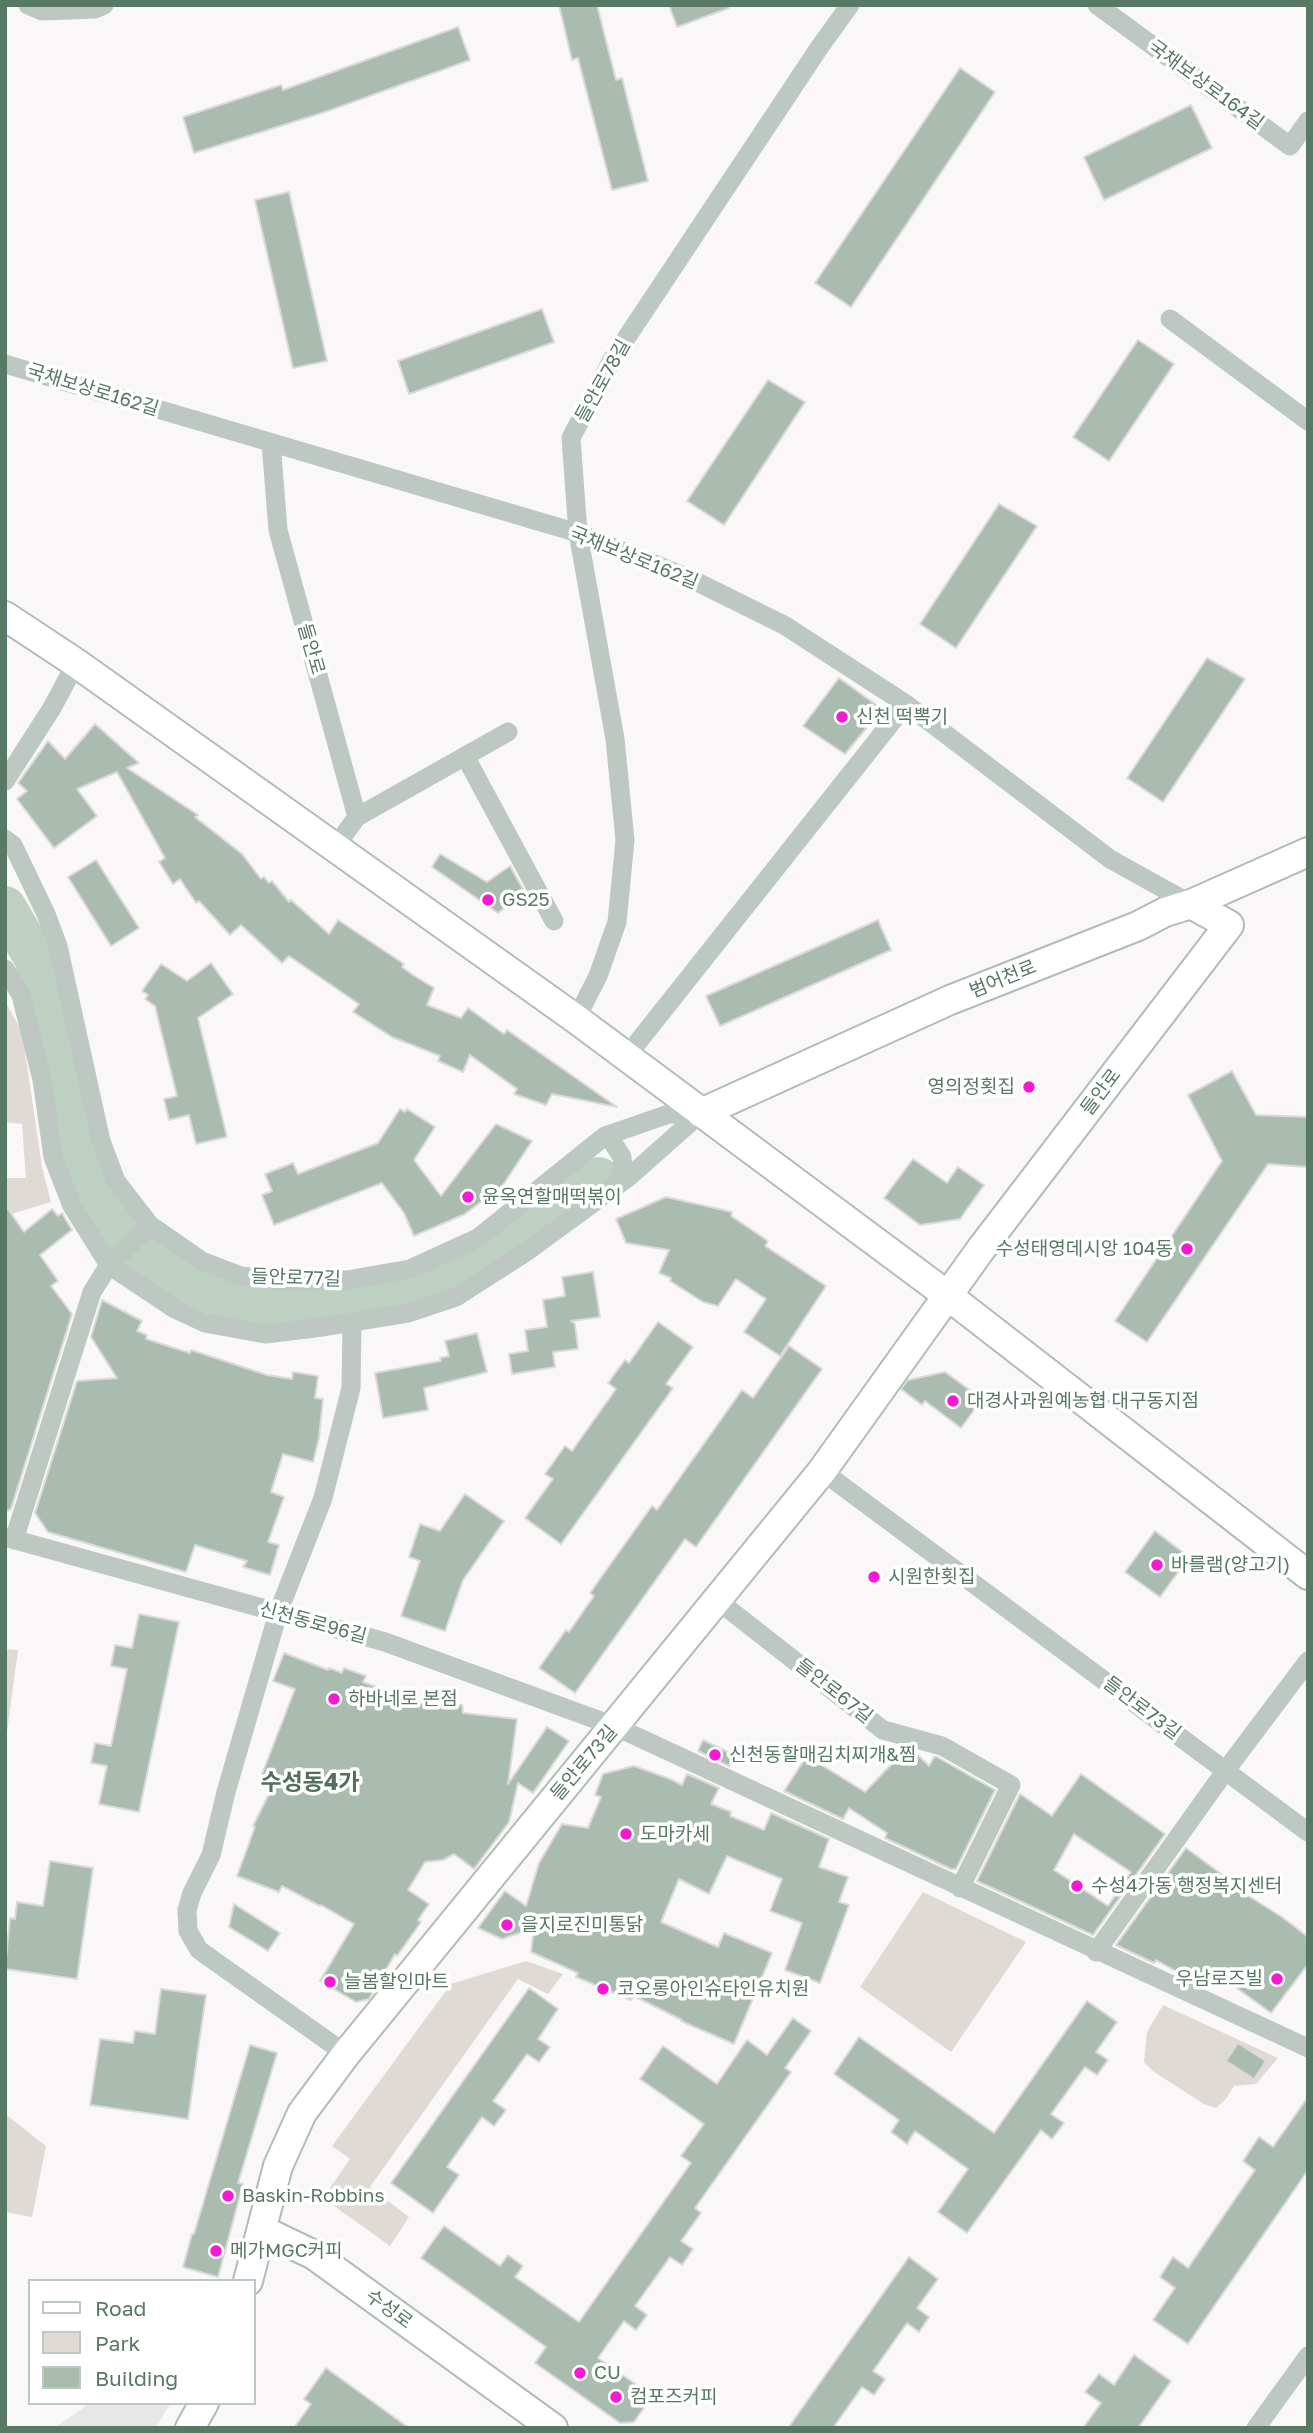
<!DOCTYPE html>
<html>
<head>
<meta charset="utf-8">
<style>
  body { margin:0 }
  #map { position:relative; width:1313px; height:2433px; overflow:hidden; background:#f9f7f7; font-family:"Golos Text",sans-serif }
  canvas { display:block }
  .frame { position:absolute; inset:0; border:7px solid #587964; pointer-events:none }
  .legend { position:absolute; left:28px; top:2279px; width:228px; height:126px; box-sizing:border-box; background:#fff; border:2px solid #bcc9c1; margin:0; padding:9px 12px; list-style:none; font-size:21px; color:#587964 }
  .legend li { display:flex; align-items:center; gap:14px; height:35px }
  .legend b { width:35px; border:2px solid #bcc9c1 }
</style>
</head>
<body>
<div id="map">
<canvas width="1313" height="2433"></canvas>
<div class="frame"></div>
<ul class="legend">
<li><b style="height:9px;background:#fff"></b>Road</li>
<li><b style="height:19px;background:#e0dad5"></b>Park</li>
<li><b style="height:19px;background:#aabcb0"></b>Building</li>
</ul>
</div>
<script>
const context = document.querySelector('canvas').getContext('2d');
context.lineJoin = 'round';
function fill(path, color) { context.fillStyle = color; context.fill(path, 'evenodd'); }
const poly = rows => new Path2D(rows.map(r => 'M' + r).join(''));
function trace(path, color, width, dash) { context.strokeStyle = color; context.lineWidth = width; context.lineCap = dash ? 'butt' : 'round'; context.setLineDash(dash || []); context.stroke(path); }
function drawText(font, color, halo, rows, align = 'center') {
  context.font = font + ' "Golos Text","Noto Sans KR",sans-serif'; context.lineWidth = 7; context.setLineDash([]); context.textBaseline = 'middle'; context.strokeStyle = halo; context.fillStyle = color; for (const [text, x, y, turn = 0] of rows) {
    context.save(); context.translate(x, y); context.rotate((+turn || 0) * Math.PI / 180); context.textAlign = isNaN(turn) ? turn : align; if (halo) context.strokeText(text, 0, 0); context.fillText(text, 0, 0); context.restore();
  }
}
const built = poly([
  [90,2403,171,2403,155,2428,54,2428]
]);
const green = poly([
  [5,1001,22,1032,42,1167,51,1202,5,1216,5,1178,26,1178,22,1124,5,1122],
  [5,1649,18,1650,5,1747],
  [923,1892,1026,1942,951,2052,860,1987],
  [526,1961,563,1974,548,1994,518,1979,370,2187,409,2217,390,2246,323,2198,350,2159,332,2146,451,1984],
  [1163,2005,1278,2058,1256,2084,1234,2086,1226,2099,1216,2108,1204,2104,1154,2072,1144,2062,1147,2032],
  [5,2114,46,2146,32,2217,5,2212]
]);
const river = poly([
  [5,907,35,958,69,1088,83,1156,100,1204,121,1233,148,1259,179,1278,217,1295,260,1307,305,1308,419,1291,470,1273,516,1243,599,1178]
]);
const building = poly([
  [559,5,597,5,616,80,622,78,648,181,612,190,578,58,572,60,559,5],
  [669,5,729,5,729,8,677,27,669,5],
  [458,27,470,60,325,112,194,153,183,117,281,85,283,90,458,27],
  [960,68,995,92,851,307,815,283,960,68],
  [1191,105,1212,148,1104,200,1084,157,1191,105],
  [289,192,327,361,293,368,255,200,289,192],
  [542,309,554,342,409,394,398,361,542,309],
  [1138,340,1174,364,1109,461,1073,437,1138,340],
  [768,380,805,402,724,525,687,501,768,380],
  [999,504,1037,526,956,648,920,624,999,504],
  [1207,658,1245,679,1163,802,1127,778,1207,658],
  [839,678,882,709,845,754,803,726,839,678],
  [95,724,139,763,127,768,198,815,195,817,242,854,261,879,264,877,269,883,272,881,289,902,291,900,329,934,338,920,404,964,402,967,413,975,434,988,427,1005,461,1018,468,1008,504,1034,507,1030,617,1107,552,1094,546,1105,514,1094,517,1089,470,1055,463,1072,438,1061,440,1056,392,1037,353,1012,359,1004,289,956,282,963,241,925,230,935,199,901,196,903,180,879,173,884,159,862,165,858,117,772,77,789,97,816,54,848,17,799,27,791,18,783,48,741,65,759,95,724],
  [440,854,487,882,510,866,525,893,498,913,432,867,440,854],
  [96,860,139,928,111,946,68,877,96,860],
  [878,920,891,950,720,1026,706,996,878,920],
  [211,963,233,994,198,1018,227,1137,196,1144,189,1115,169,1120,164,1099,177,1096,155,1006,145,999,148,995,142,991,161,964,187,981,211,963],
  [1232,1071,1256,1115,1308,1117,1308,1167,1268,1164,1147,1342,1115,1321,1222,1161,1188,1095,1232,1071],
  [400,1109,405,1112,407,1109,435,1127,414,1160,441,1196,496,1124,532,1141,503,1185,465,1214,414,1236,404,1213,382,1183,274,1225,262,1195,272,1191,265,1174,293,1163,298,1174,378,1143,400,1109],
  [913,1159,947,1183,958,1167,984,1185,960,1219,920,1225,884,1198,913,1159],
  [666,1197,732,1212,731,1216,768,1241,765,1246,826,1286,780,1356,744,1332,766,1299,736,1279,718,1306,703,1302,670,1281,671,1278,659,1273,669,1250,626,1243,616,1219,666,1197],
  [5,1205,24,1232,52,1209,58,1216,62,1213,72,1230,40,1255,58,1281,51,1286,72,1314,11,1509,5,1512,5,1205],
  [593,1272,600,1317,571,1321,575,1324,578,1349,553,1352,555,1367,512,1374,509,1354,528,1351,525,1330,547,1327,543,1300,565,1296,562,1277,593,1272],
  [102,1300,142,1321,137,1331,147,1335,146,1339,190,1353,191,1350,267,1375,292,1379,293,1372,318,1376,315,1398,323,1399,319,1438,313,1462,283,1454,271,1492,284,1497,268,1542,279,1545,270,1575,243,1567,247,1561,195,1545,186,1572,48,1532,35,1513,77,1381,117,1378,91,1337,102,1300],
  [658,1322,693,1347,666,1384,673,1388,561,1544,525,1518,553,1479,545,1474,565,1446,572,1451,616,1389,608,1383,625,1360,629,1363,658,1322],
  [477,1333,487,1372,424,1388,428,1410,383,1418,375,1373,441,1361,440,1358,449,1356,445,1341,477,1333],
  [789,1346,822,1369,696,1547,685,1539,575,1693,539,1668,566,1630,569,1632,594,1596,590,1593,652,1506,657,1510,742,1390,753,1398,789,1346],
  [945,1372,982,1399,961,1428,925,1401,922,1405,901,1389,908,1380,945,1372],
  [465,1494,504,1521,463,1580,445,1631,401,1616,420,1561,409,1557,420,1524,440,1531,465,1494],
  [1155,1531,1189,1557,1160,1597,1125,1572,1155,1531],
  [139,1614,179,1622,139,1812,99,1804,107,1766,91,1763,95,1743,111,1746,127,1669,111,1666,115,1645,132,1648,139,1614],
  [284,1653,328,1670,329,1668,342,1673,344,1668,366,1676,363,1682,430,1706,429,1700,453,1698,454,1706,462,1705,463,1713,517,1719,508,1784,547,1727,569,1741,533,1793,518,1783,509,1822,474,1869,454,1854,443,1860,425,1862,408,1890,429,1904,418,1920,421,1922,397,1956,395,1954,369,1999,356,2002,320,1981,354,1924,321,1905,320,1906,282,1886,279,1892,237,1876,255,1827,253,1826,272,1788,259,1782,295,1689,273,1681,284,1653],
  [703,1740,734,1755,729,1766,698,1751,703,1740],
  [906,1749,914,1751,929,1766,934,1757,937,1757,995,1790,956,1869,951,1869,885,1838,887,1833,849,1808,843,1819,784,1791,807,1756,865,1792,906,1749],
  [634,1766,670,1779,682,1785,687,1774,719,1788,711,1804,731,1812,730,1816,764,1830,771,1813,829,1839,819,1867,848,1877,839,1902,849,1905,820,1983,785,1970,802,1923,770,1911,782,1879,727,1856,709,1894,679,1879,661,1922,718,1947,724,1933,772,1953,734,2044,681,2021,682,2020,634,1996,631,2000,576,1977,578,1973,531,1952,534,1928,502,1939,478,1928,505,1891,526,1906,539,1863,562,1824,588,1828,601,1797,595,1795,603,1774,634,1766],
  [1081,1774,1165,1834,1093,1935,977,1881,1020,1794,1052,1816,1081,1774],
  [1074,1834,1131,1872,1108,1906,1054,1870,1074,1834],
  [1186,1848,1228,1879,1226,1882,1282,1917,1308,1937,1308,1964,1271,2013,1219,1975,1212,1986,1199,1984,1156,1960,1154,1963,1116,1945,1186,1848],
  [50,1861,93,1868,77,1979,5,1969,10,1918,15,1919,17,1902,43,1906,50,1861],
  [234,1904,280,1933,268,1951,229,1927,234,1904],
  [529,1988,558,2009,538,2039,550,2047,539,2062,527,2054,493,2101,506,2110,494,2126,482,2117,447,2167,459,2175,433,2213,391,2183,529,1988],
  [161,1989,206,1995,188,2119,90,2105,100,2039,133,2043,135,2031,155,2034,161,1989],
  [1087,2001,1117,2022,1096,2052,1108,2060,1097,2075,1085,2067,1051,2114,1064,2123,1052,2139,1041,2130,967,2233,938,2212,968,2169,915,2131,907,2144,891,2132,899,2120,834,2074,859,2037,994,2133,1087,2001],
  [793,2018,811,2031,785,2068,791,2072,695,2208,701,2213,681,2241,693,2249,682,2265,670,2257,635,2306,647,2315,636,2330,624,2321,598,2358,644,2390,646,2405,634,2422,620,2423,535,2363,546,2347,421,2258,444,2226,500,2266,508,2255,523,2266,515,2277,579,2322,691,2163,681,2156,704,2124,640,2079,663,2046,717,2084,747,2040,767,2055,793,2018],
  [1238,2043,1266,2061,1254,2079,1226,2061,1238,2043],
  [250,2045,277,2053,238,2183,243,2184,218,2277,183,2267,192,2234,194,2234,250,2045],
  [1308,2097,1308,2170,1188,2344,1153,2320,1175,2288,1160,2277,1173,2257,1188,2268,1255,2170,1243,2161,1259,2137,1273,2147,1308,2097],
  [909,2257,938,2279,917,2308,929,2317,919,2332,907,2323,873,2371,885,2379,874,2395,862,2387,833,2428,788,2428,909,2257],
  [1134,2355,1171,2381,1138,2428,1083,2428,1101,2403,1085,2392,1099,2374,1114,2385,1134,2355],
  [326,2368,409,2428,294,2428,311,2404,304,2399,326,2368]
]);
const street = poly([
  [28,5,42,11,95,9,104,5],
  [1097,5,1290,146,1308,121],
  [1170,319,1308,421],
  [5,364,578,533,691,579,784,625,906,704,1110,859,1191,904],
  [271,443,278,530,357,817,335,847],
  [465,756,554,921],
  [5,781,52,708,76,663],
  [357,817,508,732],
  [5,839,13,845,46,914,58,946,101,1141,116,1181,150,1225,202,1261,241,1276,278,1280,347,1280,410,1269,478,1238,605,1136,669,1114,701,1113],
  [5,969,21,995,42,1080,53,1157,72,1206,109,1265,175,1309,205,1323,265,1334,315,1328,408,1313,456,1297,526,1252,630,1176,701,1113],
  [576,1019,598,976,617,922,625,840,615,739,578,533,571,438,613,358,819,48,850,5],
  [626,1057,906,704],
  [605,1136,613,1143,622,1157,623,1173,615,1187],
  [822,1471,1308,1832],
  [5,1537,385,1642,614,1726,1308,2048],
  [14,1540,92,1292,109,1265,150,1225],
  [717,1600,883,1730,942,1746,1011,1785,960,1888],
  [1096,1952,1226,1770,1308,1661],
  [346,2054,199,1950,188,1931,187,1910,192,1893,211,1855,226,1792,278,1613,323,1498,351,1388,352,1322],
  [1256,2428,1308,2356]
]);
const secondary = poly([
  [5,616,76,663,576,1019,947,1295,1308,1575],
  [701,1113,950,1000,1138,926,1165,912,1191,904,1308,852],
  [262,2230,314,2255,553,2428],
  [248,2281,278,2166,302,2113,346,2054,822,1471,981,1249,1229,925,1191,904],
  [190,2428,204,2403]
]);
const markers = [
  [842,717,7,"#f51ad2"],
  [488,900,7,"#f51ad2"],
  [1029,1087,7,"#f51ad2"],
  [468,1197,7,"#f51ad2"],
  [1187,1249,7,"#f51ad2"],
  [953,1401,7,"#f51ad2"],
  [1157,1565,7,"#f51ad2"],
  [874,1577,7,"#f51ad2"],
  [334,1699,7,"#f51ad2"],
  [715,1755,7,"#f51ad2"],
  [626,1834,7,"#f51ad2"],
  [1077,1886,7,"#f51ad2"],
  [507,1925,7,"#f51ad2"],
  [1277,1979,7,"#f51ad2"],
  [330,1982,7,"#f51ad2"],
  [603,1989,7,"#f51ad2"],
  [228,2196,7,"#f51ad2"],
  [216,2251,7,"#f51ad2"],
  [580,2373,7,"#f51ad2"],
  [616,2397,7,"#f51ad2"]
];
const streetNames = [
  ["국채보상로164길",1206,85,36],
  ["들안로78길",603,381,-61],
  ["국채보상로162길",93,390,17],
  ["국채보상로162길",634,558,22],
  ["들안로",311,649,74],
  ["범어천로",1003,979,-22],
  ["들안로",1101,1092,-53],
  ["들안로77길",296,1278,2],
  ["신천동로96길",313,1623,15],
  ["들안로67길",834,1691,38],
  ["들안로73길",1142,1708,37],
  ["들안로73길",584,1763,-50],
  ["수성로",389,2309,36]
];
const poiNames = [
  ["신천 떡뽁기",856,717],
  ["GS25",502,900],
  ["영의정횟집",1015,1087,"right"],
  ["윤옥연할매떡볶이",482,1197],
  ["수성태영데시앙 104동",1173,1249,"right"],
  ["대경사과원예농협 대구동지점",967,1401],
  ["바를램(양고기)",1171,1565],
  ["시원한횟집",888,1577],
  ["하바네로 본점",348,1699],
  ["신천동할매김치찌개&찜",729,1755],
  ["도마카세",640,1834],
  ["수성4가동 행정복지센터",1091,1886],
  ["을지로진미통닭",521,1925],
  ["우남로즈빌",1263,1979,"right"],
  ["늘봄할인마트",344,1982],
  ["코오롱아인슈타인유치원",617,1989],
  ["Baskin-Robbins",242,2196],
  ["메가MGC커피",230,2251],
  ["CU",594,2373],
  ["컴포즈커피",630,2397]
];
const quarterNames = [
  ["수성동4가",310,1783]
];
fill(built, '#e7e8e6');
fill(green, '#e0dad5');
trace(river, '#bed0c2', 42);
fill(building, '#aabcb0');
trace(building, '#dbd9d9', 2);
trace(secondary, '#afbdb4', 32);
trace(street, '#bcc8c1', 19);
trace(secondary, '#fff', 28);
for (const [x, y, r, color] of markers) { const dot = new Path2D(); dot.arc(x, y, r, 0, 2 * Math.PI); context.fillStyle = color; context.fill(dot); trace(dot, '#fff', 2.5); }
drawText('19px', '#587964', '#fff', streetNames);
drawText('19px', '#587964', '#fff', poiNames, 'left');
drawText('bold 23px', '#546f5e', '#fff', quarterNames);
</script>
</body>
</html>
